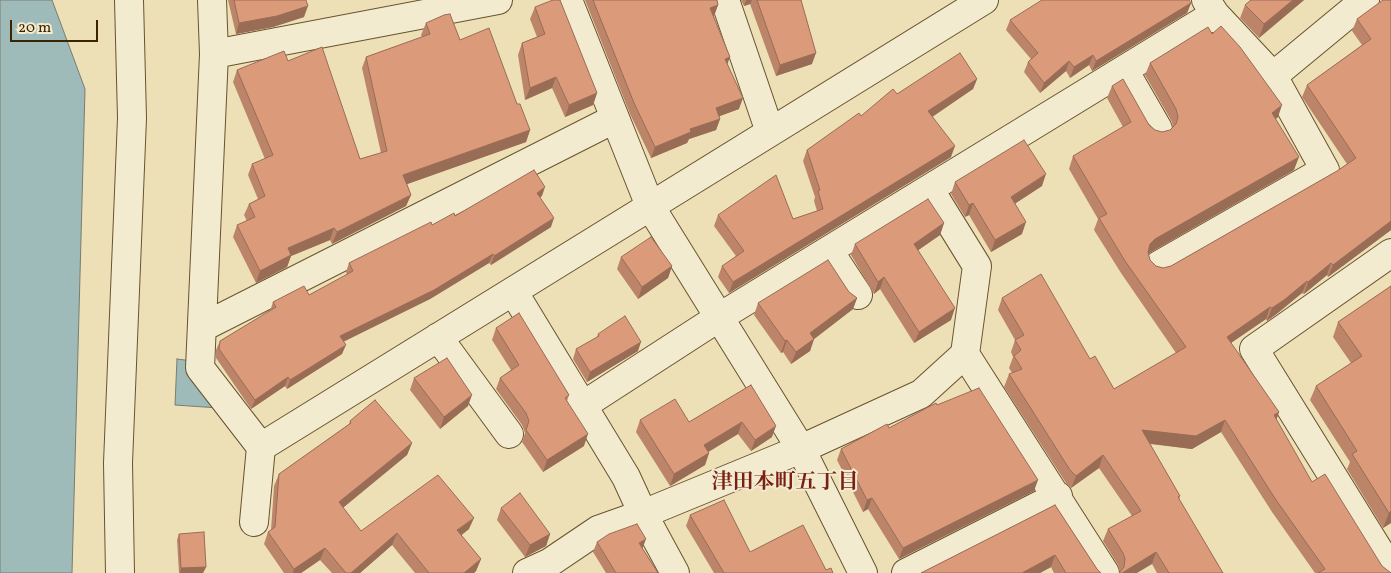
<!DOCTYPE html>
<html>
<head>
<meta charset="utf-8">
<style>
  body { margin:0 }
  #map { position:relative; width:1391px; height:573px; overflow:hidden; background:#ede0b6; font-family:Vollkorn,serif }
  canvas { display:block }
  .scale { position:absolute; left:10px; top:20px; width:88px; height:22px; box-sizing:border-box; border:2px solid #3c2401; border-top:0; padding-left:6px; font-size:15px; line-height:18px; white-space:nowrap; color:#3c2401; -webkit-text-stroke:4px #f3ebd0; paint-order:stroke }
</style>
</head>
<body>
<div id="map">
<canvas width="1391" height="573"></canvas>
<div class="scale">20 m</div>
</div>
<script>
const context = document.querySelector('canvas').getContext('2d');
context.lineJoin = 'round';
function fill(path, color) { context.fillStyle = color; context.fill(path, 'evenodd'); }
const poly = rows => new Path2D(rows.map(r => 'M' + r).join(''));
function trace(path, color, width, dash) { context.strokeStyle = color; context.lineWidth = width; context.lineCap = dash ? 'butt' : 'round'; context.setLineDash(dash || []); context.stroke(path); }
function drawText(font, color, halo, rows, align = 'center') {
  context.font = font + ' Vollkorn,"Noto Serif JP",serif'; context.lineWidth = 4; context.setLineDash([]); context.textBaseline = 'middle'; context.strokeStyle = halo; context.fillStyle = color; for (const [text, x, y, turn = 0] of rows) {
    context.save(); context.translate(x, y); context.rotate((+turn || 0) * Math.PI / 180); context.textAlign = isNaN(turn) ? turn : align; if (halo) context.strokeText(text, 0, 0); context.fillText(text, 0, 0); context.restore();
  }
}
const water = poly([
  [0,0,52,0,85,89,72,573,0,573,0,0],
  [177,359,192,361,219,408,175,405,177,359]
]);
const minor = poly([
  [212,0,214,54,200,368,261,447,984,0],
  [568,0,650,206,801,449,863,573],
  [725,0,770,132],
  [214,54,498,0],
  [1124,70,1158,129],
  [1273,76,1365,0],
  [829,251,858,295],
  [1391,253,1254,349,1391,570],
  [1159,265,1325,170,1273,76,1215,14],
  [513,291,626,477,643,514,598,530,549,563,527,573],
  [203,327,614,119],
  [438,337,509,434],
  [965,354,1105,573],
  [582,406,718,318,1215,14,1206,0],
  [254,522,261,447],
  [120,573,118,463,132,118,129,0],
  [675,573,643,514,801,449,921,394,965,354,977,266,930,190],
  [906,573,1058,496]
]);
const wall = poly([
  [228,0,306,0,304,17,273,27,236,34],
  [585,0,717,0,718,5,714,16,739,109,719,116,720,119,716,130,689,139,687,143,651,158,630,114],
  [741,0,801,0,812,64,776,76,750,4,744,6],
  [1251,0,1304,0,1259,38,1240,18,1245,5],
  [1391,0,1391,230,1328,277,1327,275,1304,294,1302,293,1279,312,1267,321,1266,319,1231,343,1279,412,1276,420,1312,482,1382,566,1391,573,1315,573,1272,512,1221,432,1192,449,1150,444,1180,496,1179,500,1223,573,1157,573,1152,564,1120,571,1118,565,1103,541,1108,529,1132,516,1099,468,1071,488,1066,483,1004,387,1009,374,1012,373,1009,368,1013,357,1011,352,1015,340,998,310,1002,298,1090,359,1114,389,1176,353,1121,273,1094,230,1098,219,1069,169,1073,156,1123,127,1107,98,1112,86,1155,130,1162,132,1170,130,1173,127,1172,122,1145,75,1150,63,1212,34,1278,117,1276,119,1294,170,1151,252,1148,254,1150,260,1156,266,1163,268,1171,266,1337,171,1347,164,1302,97,1307,85,1362,45,1352,31,1357,19],
  [1191,3,1187,13,1092,71,1089,65,1070,78,1066,71,1040,93,1024,72,1028,62,1031,59,1006,30,1010,20],
  [535,7,597,93,593,105,565,117,552,88,525,100,518,55,522,43,537,37,530,19],
  [426,23,460,40,517,104,530,130,526,142,407,184,411,195,406,206,332,244,330,240,291,256,287,267,256,283,233,237,237,225,247,221,244,215,249,204,258,199,248,175,252,164,265,159,233,82,237,70,288,61,360,159,381,153,362,68,366,57,422,37,421,35],
  [977,79,973,89,932,116,951,157,729,293,718,277,722,266,736,256,714,226,718,215,793,219,817,211,814,201,815,197,803,161,807,150,861,116,897,94],
  [955,182,1042,186,1015,203,1022,234,991,252,969,215,965,217,951,194],
  [542,196,540,197,551,227,491,265,489,263,430,299,344,341,342,354,287,389,285,386,251,409,216,358,216,350,220,341,270,311,273,302,309,295,347,275,346,272,349,263,432,225,455,216],
  [944,223,940,235,918,250,951,320,914,343,880,289,874,294,851,255,855,244],
  [621,257,672,266,668,278,638,299,617,269],
  [1391,286,1391,523,1383,528,1347,469,1350,462,1310,400,1316,386,1351,363,1333,337,1338,322],
  [849,292,857,298,853,309,814,339,810,351,791,364,783,352,781,353,754,315,758,303],
  [496,328,569,395,567,401,584,446,543,472,522,442,525,433,522,425,496,389,500,378,511,370,492,340],
  [598,334,638,351,587,382,573,359,576,349,597,337],
  [414,378,468,406,440,429,410,390],
  [751,385,772,437,751,451,738,434,708,452,709,453,705,465,670,486,636,432,640,420,689,422],
  [937,405,1034,491,899,559,868,509,863,512,837,460,841,449,889,428],
  [350,421,412,443,407,455,343,508,361,531,469,529,461,535,481,559,476,571,474,573,415,573,392,545,360,573,332,573,320,560,301,573,284,573,264,544,268,532,271,530,274,486,279,474,349,424],
  [1055,505,1097,569,1101,573,1054,573,1051,567,1040,573,921,573],
  [501,508,550,534,546,546,525,557,497,520],
  [690,515,750,552,826,570,833,573,714,573,686,526],
  [179,534,206,567,203,573,179,573,177,540],
  [597,542,643,549,658,573,606,573,593,552]
]);
const shadedWall = poly([
  [746,0,752,0,750,4,744,6],
  [1293,0,1304,0,1259,38,1264,24],
  [1191,3,1187,13,1092,71,1096,61],
  [718,5,714,16,706,19,710,8],
  [308,6,304,17,273,27,236,34,239,23],
  [816,53,812,64,776,76,780,65],
  [1093,55,1089,65,1070,78,1074,67],
  [730,57,726,68,725,59],
  [1069,61,1066,71,1040,93,1044,83],
  [556,77,552,88,525,100,530,88],
  [977,79,973,89,925,122,928,111],
  [597,93,593,105,565,117,569,105],
  [743,98,739,109,712,119,716,108],
  [1282,105,1278,117,1267,125,1272,113],
  [720,119,716,130,689,139,687,143,651,158,655,147,690,129],
  [530,130,526,142,399,187,403,175],
  [955,146,951,157,729,293,733,282],
  [1299,157,1294,170,1151,252,1146,257,1150,244,1155,239],
  [1046,174,1042,186,1007,209,1011,197],
  [545,187,542,196,533,202,537,193],
  [411,195,406,206,332,244,337,232],
  [973,203,969,215,965,217,969,205],
  [554,218,551,227,491,265,494,256],
  [1391,221,1391,230,1328,277,1333,265],
  [1026,222,1022,234,991,252,995,240],
  [944,223,940,235,910,256,914,244],
  [334,228,330,240,291,256,287,267,256,283,260,271,288,248],
  [493,254,489,263,430,299,337,345,340,336],
  [1331,263,1327,275,1304,294,1308,282],
  [672,266,668,278,638,299,642,287],
  [884,277,880,289,874,294,878,282],
  [1307,281,1302,293,1279,312,1267,321,1272,308],
  [857,298,853,309,809,343,814,339,810,351,791,364,796,352,810,333],
  [1270,307,1266,319,1222,349,1227,337],
  [955,308,951,320,914,343,919,332],
  [787,340,783,352,781,353,785,341],
  [641,342,638,351,587,382,590,372],
  [346,345,342,354,287,389,290,380],
  [288,377,285,386,251,409,255,400],
  [472,395,468,406,440,429,444,417],
  [1279,412,1275,424,1274,415],
  [1225,420,1221,432,1192,449,1138,442,1142,430],
  [742,422,738,434,700,457,704,445],
  [776,426,772,437,751,451,755,440],
  [588,434,584,446,543,472,547,460],
  [412,443,407,455,335,514,339,502],
  [709,453,705,465,670,486,674,474],
  [1103,455,1099,468,1071,488,1076,476],
  [1038,480,1034,491,899,559,903,548],
  [872,498,868,509,863,512,867,500],
  [1391,511,1391,523,1383,528,1389,513],
  [474,518,469,529,453,542,457,530],
  [397,533,392,545,360,573,351,573],
  [550,534,546,546,525,557,530,545],
  [646,539,642,550,639,543],
  [325,548,320,560,301,573,293,573,294,569],
  [1156,552,1152,564,1137,573,1122,573],
  [1055,555,1051,567,1040,573,1022,573],
  [481,559,476,571,474,573,464,573],
  [206,567,203,573,180,573,181,568]
]);
const building = poly([
  [234,0,306,0,308,6,277,16,239,23,234,0],
  [553,0,560,0,597,93,569,105,556,77,530,88,522,43,545,34,535,7,553,0],
  [593,0,717,0,718,5,710,8,730,57,725,59,743,98,716,108,720,119,690,129,691,132,655,147,634,103,593,0],
  [757,0,801,0,816,53,780,65,757,0],
  [1042,0,1189,0,1191,3,1096,61,1093,55,1074,67,1069,61,1044,83,1028,62,1038,53,1010,20,1042,0],
  [1251,0,1293,0,1264,24,1245,5,1251,0],
  [1383,0,1391,0,1391,221,1333,265,1331,263,1308,282,1307,281,1284,300,1272,308,1270,307,1227,337,1279,412,1274,415,1312,482,1325,474,1382,566,1391,573,1318,573,1325,569,1276,500,1225,420,1196,436,1142,430,1180,496,1178,497,1223,573,1169,573,1156,552,1122,573,1119,573,1124,567,1125,559,1123,553,1108,529,1141,511,1103,455,1076,476,1070,470,1009,374,1022,369,1014,356,1021,350,1015,340,1024,335,1002,298,1041,274,1090,359,1095,356,1114,389,1186,347,1125,261,1099,218,1107,214,1073,156,1131,122,1112,86,1123,79,1149,125,1155,130,1162,132,1170,130,1176,124,1178,117,1176,109,1150,63,1208,27,1212,34,1221,26,1240,47,1282,105,1272,113,1299,157,1155,239,1150,244,1148,252,1150,260,1156,266,1163,268,1171,266,1337,171,1356,158,1307,85,1371,39,1357,19,1383,0],
  [450,14,460,40,489,28,517,104,520,104,530,130,403,175,411,195,337,232,334,228,288,248,291,255,260,271,237,225,255,217,249,204,265,196,252,164,273,155,237,70,284,51,288,61,322,47,360,159,387,151,366,57,430,34,426,23,444,15,450,14],
  [960,53,977,79,928,111,955,146,733,282,722,266,744,251,718,215,776,175,793,219,823,209,818,191,820,190,807,150,859,113,861,116,893,89,897,94,960,53],
  [1024,140,1046,174,1011,197,1026,222,995,240,973,203,969,205,955,182,1024,140],
  [534,170,545,187,537,193,554,218,494,256,493,254,434,290,340,336,346,345,290,380,288,377,255,400,219,349,220,341,276,307,273,302,304,286,309,295,353,271,349,263,431,222,432,225,454,213,455,216,534,170],
  [928,199,944,223,914,244,955,308,919,332,884,277,878,282,855,244,928,199],
  [651,237,672,266,642,287,621,257,651,237],
  [828,260,849,292,857,298,810,333,814,339,796,352,787,340,785,341,758,303,828,260],
  [1391,286,1391,511,1389,513,1352,454,1357,451,1316,386,1362,356,1338,322,1391,286],
  [519,313,569,395,565,398,588,434,547,460,526,430,529,421,526,413,500,378,519,365,496,328,519,313],
  [625,316,641,342,590,372,576,349,599,336,598,334,625,316],
  [447,358,472,395,444,417,414,378,447,358],
  [751,385,776,426,755,440,742,422,704,445,709,453,674,474,640,420,675,399,689,422,751,385],
  [979,388,1038,480,903,548,872,498,867,500,841,449,887,424,889,428,936,403,937,405,979,388],
  [375,400,412,443,339,502,361,531,438,475,474,518,457,530,481,559,464,573,429,573,397,533,351,573,346,573,325,548,294,569,268,532,275,527,279,474,351,423,350,421,375,400],
  [520,493,550,534,530,545,501,508,520,493],
  [724,500,750,552,803,525,826,570,831,568,833,573,724,573,690,515,724,500],
  [1055,505,1097,569,1101,573,1066,573,1055,555,1022,573,921,573,1055,505],
  [637,524,646,539,639,543,658,573,616,573,597,542,609,534,637,524],
  [204,532,206,567,181,568,179,534,204,532]
]);
const neighbourhoodNames = [
  ["津田本町五丁目",785,484]
];
fill(water, '#9ebab9');
trace(water, '#777e6f', 1);
trace(minor, '#68532e', 30);
trace(minor, '#f3ebd0', 28);
fill(wall, '#bc856a');
fill(shadedWall, '#996c56');
fill(building, '#db9b7b');
trace(building, '#996c56', 1);
drawText('bold 21px', '#7a1f14', '#f3ebd0', neighbourhoodNames);
</script>
</body>
</html>
